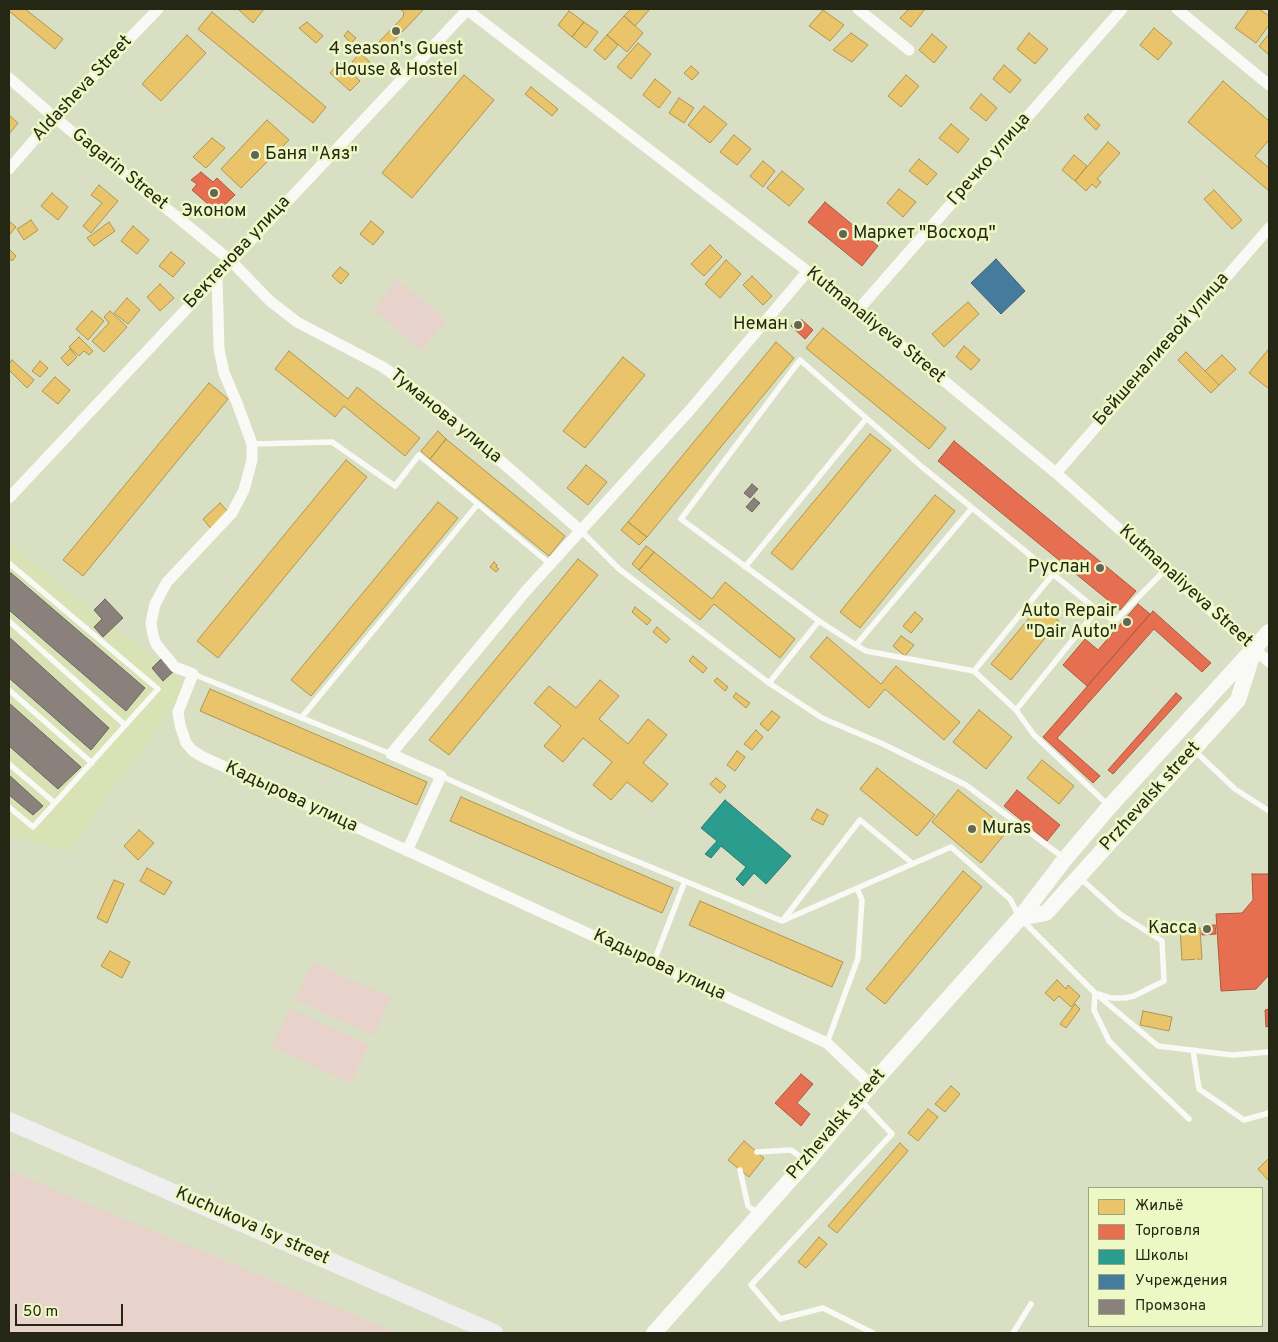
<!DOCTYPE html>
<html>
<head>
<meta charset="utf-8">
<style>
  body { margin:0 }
  #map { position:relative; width:1278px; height:1342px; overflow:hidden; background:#d9dfc3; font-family:Overpass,sans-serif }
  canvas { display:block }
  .frame { position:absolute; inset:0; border:10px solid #242714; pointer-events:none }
  .legend { position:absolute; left:1088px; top:1187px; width:175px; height:140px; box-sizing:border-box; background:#edf8c5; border:1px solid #9da47e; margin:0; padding:6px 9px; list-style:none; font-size:15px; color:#242714 }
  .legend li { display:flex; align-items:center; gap:10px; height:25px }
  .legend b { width:25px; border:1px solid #9da47e }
  .scale { position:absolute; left:15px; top:1304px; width:108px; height:22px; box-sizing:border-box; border:2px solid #242714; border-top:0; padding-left:6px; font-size:15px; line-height:18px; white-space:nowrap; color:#242714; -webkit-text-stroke:4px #edf8c5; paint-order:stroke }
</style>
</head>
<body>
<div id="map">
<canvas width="1278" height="1342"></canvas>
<div class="frame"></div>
<ul class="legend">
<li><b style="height:14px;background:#e9c46a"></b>Жильё</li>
<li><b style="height:14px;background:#e76f51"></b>Торговля</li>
<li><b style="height:14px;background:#2a9d8f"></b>Школы</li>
<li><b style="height:14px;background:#457b9d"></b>Учреждения</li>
<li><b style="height:14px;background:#8a817c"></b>Промзона</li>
</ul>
<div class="scale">50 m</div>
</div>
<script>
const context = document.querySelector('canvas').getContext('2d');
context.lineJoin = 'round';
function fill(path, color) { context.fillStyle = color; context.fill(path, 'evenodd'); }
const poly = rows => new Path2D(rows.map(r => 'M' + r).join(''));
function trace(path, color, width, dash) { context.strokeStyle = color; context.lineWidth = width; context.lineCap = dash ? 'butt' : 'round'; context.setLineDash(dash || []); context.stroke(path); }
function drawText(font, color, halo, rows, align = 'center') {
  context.font = font + ' Overpass,sans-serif'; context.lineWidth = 5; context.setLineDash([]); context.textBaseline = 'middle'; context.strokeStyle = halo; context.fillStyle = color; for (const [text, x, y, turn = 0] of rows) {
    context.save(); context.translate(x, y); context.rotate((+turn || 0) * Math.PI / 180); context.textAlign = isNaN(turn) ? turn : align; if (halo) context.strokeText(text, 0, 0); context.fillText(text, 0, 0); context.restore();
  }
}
const built = poly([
  [9,543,186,684,70,852,9,835]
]);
const green = poly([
  [397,280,446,320,422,350,373,310],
  [313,962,391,998,374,1036,295,1000],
  [290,1008,369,1045,351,1083,272,1047],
  [9,1171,398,1333,9,1333]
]);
const homes = poly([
  [9,9,25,9,63,39,55,49,9,11,9,9],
  [238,9,264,9,253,23,238,9],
  [400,9,424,9,383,52,376,45,403,17,404,12,400,9],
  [631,9,650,9,635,26,624,16,631,9],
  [909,9,925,9,911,27,900,18,909,9],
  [1249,9,1259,9,1269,16,1269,25,1256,43,1235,28,1249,9],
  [823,10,844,25,830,41,809,26,823,10],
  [569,11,584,22,572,37,558,25,569,11],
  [212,12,326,107,313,123,198,29,212,12],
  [624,16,643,33,627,52,607,35,624,16],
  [307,22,323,36,316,43,299,28,307,22],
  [584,22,598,32,586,48,572,37,584,22],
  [1154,28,1172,43,1158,60,1140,45,1154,28],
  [348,31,356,38,351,43,344,36,348,31],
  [851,33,868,45,852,62,833,50,851,33],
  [1029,33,1048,49,1035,64,1017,49,1029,33],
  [932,34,947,47,934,63,919,50,932,34],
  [1269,34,1269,55,1259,46,1269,34],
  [187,35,206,53,161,101,142,84,187,35],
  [607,35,618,45,605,60,594,50,607,35],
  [638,43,651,54,631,79,617,67,638,43],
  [360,53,374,66,366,75,352,62,360,53],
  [339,62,360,81,350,91,330,73,339,62],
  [1004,65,1021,80,1010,93,993,79,1004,65],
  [691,66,699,73,692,80,684,73,691,66],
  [464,75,494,100,412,198,382,173,464,75],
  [906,75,919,86,901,107,888,96,906,75],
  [655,79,671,92,659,108,643,95,655,79],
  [1223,81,1269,121,1269,140,1255,156,1269,168,1269,191,1188,122,1223,81],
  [531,87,558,109,552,116,525,94,531,87],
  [981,94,997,108,986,121,970,108,981,94],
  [679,98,694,108,684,123,669,113,679,98],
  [704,106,727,124,710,143,688,125,704,106],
  [1088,114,1100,125,1096,130,1084,118,1088,114],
  [9,115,18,123,9,134,9,115],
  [267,120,289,140,241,188,221,169,267,120],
  [951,124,969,139,958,153,939,138,951,124],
  [734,135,751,149,737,165,720,152,734,135],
  [212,138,225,148,206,168,193,157,212,138],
  [1108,142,1120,153,1097,179,1101,182,1096,188,1092,184,1086,191,1075,181,1108,142],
  [1074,155,1087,166,1075,181,1062,170,1074,155],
  [919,159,937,174,927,185,909,171,919,159],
  [763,161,775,171,763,187,750,176,763,161],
  [782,171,804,189,789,206,767,188,782,171],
  [99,185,118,201,91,233,83,226,102,203,91,195,99,185],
  [899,189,916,202,903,217,887,203,899,189],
  [1214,190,1242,220,1232,229,1204,199,1214,190],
  [52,193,68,207,58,220,41,206,52,193],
  [31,220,38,230,24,240,17,229,31,220],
  [9,221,16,227,9,235,9,221],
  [371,221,384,232,373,245,360,234,371,221],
  [109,222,115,231,94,246,87,238,109,222],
  [133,226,149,240,137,254,121,241,133,226],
  [710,245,722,257,704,276,691,264,710,245],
  [9,249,16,256,12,261,9,258,9,249],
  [171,252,185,263,173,277,159,266,171,252],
  [726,260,741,274,720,298,705,284,726,260],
  [340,267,349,274,341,284,332,276,340,267],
  [752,276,772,296,763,305,743,285,752,276],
  [160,284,174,298,160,311,147,297,160,284],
  [127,298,140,310,128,324,114,313,127,298],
  [968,302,979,314,944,347,932,334,968,302],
  [92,311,104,321,88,340,76,329,92,311],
  [110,311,127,327,104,352,92,341,109,323,104,317,110,311],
  [823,328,946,428,929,449,806,348,823,328],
  [79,337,93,351,89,355,84,351,79,356,69,347,79,337],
  [776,342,794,358,647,537,628,522,776,342],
  [964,346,980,360,971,370,956,357,964,346],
  [70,349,77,357,68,366,61,358,70,349],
  [1268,350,1269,351,1269,389,1249,373,1268,350],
  [289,351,348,399,357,387,420,438,405,456,344,406,335,417,275,369,289,351],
  [1186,352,1219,385,1211,393,1178,360,1186,352],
  [1222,355,1236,369,1219,385,1205,371,1222,355],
  [623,357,645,375,585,448,563,431,623,357],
  [12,360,34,380,27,388,9,370,9,364,12,360],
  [40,361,48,368,40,377,32,371,40,361],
  [55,377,70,390,58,404,42,391,55,377],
  [209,383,228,399,83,576,63,560,209,383],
  [438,431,446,439,430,459,421,451,438,431],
  [870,434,891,450,792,570,771,553,870,434],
  [446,439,565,536,549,556,430,459,446,439],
  [346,460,367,477,218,658,197,641,346,460],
  [586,465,607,482,588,505,567,488,586,465],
  [935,495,955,511,860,628,840,612,935,495],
  [438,502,458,518,311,696,291,680,438,502],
  [220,503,229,513,212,530,203,519,220,503],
  [628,522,647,537,639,545,621,530,628,522],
  [646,546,654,552,639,570,632,564,646,546],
  [654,552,712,599,725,582,795,639,780,658,714,604,700,620,639,570,654,552],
  [578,559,598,575,449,755,429,740,578,559],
  [494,562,497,565,496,567,499,569,496,572,490,567,494,562],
  [1040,605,1059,621,1011,680,991,664,1040,605],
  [635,607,651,620,647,625,632,612,635,607],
  [915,612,923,619,911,633,903,626,915,612],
  [657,627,670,639,666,643,653,632,657,627],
  [901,636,914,645,905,656,893,646,901,636],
  [827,637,881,684,896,666,960,722,944,740,885,689,869,708,810,657,827,637],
  [693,656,707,668,703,673,689,661,693,656],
  [717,678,728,687,725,691,714,681,717,678],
  [600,680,619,696,599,719,628,744,648,719,667,735,643,763,668,784,652,802,627,782,611,800,593,785,612,762,583,738,563,762,544,746,561,726,534,703,549,686,576,708,600,680],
  [210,689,427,782,417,805,200,711,210,689],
  [736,693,750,703,746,708,733,697,736,693],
  [979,710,1012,737,986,769,953,742,979,710],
  [772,711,780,717,768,731,760,724,772,711],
  [756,730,763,737,752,750,744,744,756,730],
  [737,751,745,757,735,771,727,765,737,751],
  [1042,760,1074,786,1059,804,1027,778,1042,760],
  [877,768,935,815,917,836,860,789,877,768],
  [716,778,726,786,720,793,710,784,716,778],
  [958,790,1008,830,981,863,932,822,958,790],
  [461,797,673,888,662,913,450,821,461,797],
  [817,809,828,815,823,825,811,819,817,809],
  [139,830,154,843,138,860,124,846,139,830],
  [147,868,172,882,164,895,140,881,147,868],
  [963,871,982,887,885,1004,866,989,963,871],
  [114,880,124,884,107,923,97,918,114,880],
  [700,901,843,962,832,987,689,925,700,901],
  [1180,928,1200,928,1202,959,1182,960,1180,928],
  [110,951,130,962,122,978,101,966,110,951],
  [1057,980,1066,989,1068,985,1080,996,1071,1007,1059,996,1054,1001,1045,993,1057,980],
  [1075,1004,1080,1009,1066,1028,1060,1024,1075,1004],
  [1143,1011,1172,1017,1169,1031,1140,1025,1143,1011],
  [951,1086,960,1094,945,1112,935,1104,951,1086],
  [928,1109,938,1117,918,1141,908,1133,928,1109],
  [744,1141,764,1158,749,1177,728,1160,744,1141],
  [900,1143,908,1151,837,1233,828,1226,900,1143],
  [1269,1158,1269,1181,1258,1169,1269,1158],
  [819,1237,827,1244,806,1268,798,1262,819,1237]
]);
const shops = poly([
  [201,172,213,182,217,178,235,195,217,212,192,190,197,184,191,180,201,172],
  [825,202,878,246,862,266,808,222,825,202],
  [802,320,813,330,805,339,791,326,795,321,802,320],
  [954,441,1136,591,1120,610,938,461,954,441],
  [1138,604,1150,614,1087,686,1063,665,1085,639,1098,650,1138,604],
  [1153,611,1211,663,1202,672,1154,629,1057,738,1100,776,1093,783,1043,737,1153,611],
  [1176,693,1182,698,1113,774,1108,770,1176,693],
  [1017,790,1060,825,1047,841,1004,806,1017,790],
  [1252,874,1269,874,1269,975,1256,989,1221,991,1216,914,1242,913,1253,900,1252,874],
  [1215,925,1216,934,1202,935,1202,926,1215,925],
  [1269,1009,1269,1026,1266,1027,1265,1010,1269,1009],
  [801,1074,813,1084,797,1103,810,1114,801,1126,775,1103,801,1074]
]);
const schools = poly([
  [725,800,791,856,766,884,754,873,743,886,736,879,746,867,721,846,711,858,705,854,717,841,701,828,725,800]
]);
const public = poly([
  [996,259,1025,291,1001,314,971,283,996,259]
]);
const industry = poly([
  [752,484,758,489,750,498,744,493,752,484],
  [754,498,760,503,752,512,746,507,754,498],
  [11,573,145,688,126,711,9,610,9,576,11,573],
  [105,599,123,618,103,637,94,627,102,619,94,610,105,599],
  [9,637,109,728,91,750,9,678,9,637],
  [163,657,175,670,163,681,152,668,163,657],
  [9,703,81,767,58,789,9,746,9,703],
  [9,775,43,806,33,815,9,795,9,775]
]);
const path = poly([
  [777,325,801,347],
  [801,351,801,347,835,309],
  [416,375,481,342,545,312,598,296,644,276,675,246,725,224],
  [421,446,423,441,435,421],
  [927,459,965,414],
  [625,562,655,534,673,523],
  [808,601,915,473],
  [242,684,390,493],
  [1251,709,1269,725],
  [449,767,613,575],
  [1242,781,1269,751],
  [854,814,833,796,863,744],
  [1153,817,1157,822,1205,859,1269,855],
  [1150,831,1196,869,1205,859],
  [1201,863,1246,908],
  [1127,907,1171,861,1228,797],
  [1196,928,1198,908,1196,869],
  [1196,959,1203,1006,1253,1002,1269,986],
  [1076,961,1113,922],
  [1253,1002,1258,1043],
  [1262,1324,1264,1314,1269,1304],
  [24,1333,87,1180],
  [1237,1333,1248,1326],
  [1259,1333,1261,1326]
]);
const service = poly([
  [252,444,332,442,395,486,419,455,550,564],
  [581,531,619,569,769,683,822,718,883,744,966,785,1064,858],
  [9,566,10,564,158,689,55,803,9,764],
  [745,567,866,419],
  [1097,610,1016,710,1034,735,1108,805],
  [9,621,125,725],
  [856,645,972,508],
  [974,671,1053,574],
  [193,674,391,754],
  [769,683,819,621],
  [9,690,92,763],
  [1016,710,974,671,866,651,856,645,819,621,681,519,800,360,921,466,1097,610,1115,621,1165,570],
  [301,718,478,504],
  [1195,751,1235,789,1269,811],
  [441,776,575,836,782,921,951,847,1010,899,1020,918,1095,993,1158,1046,1232,1055,1269,1052],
  [9,807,33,827,55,803],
  [1080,878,1120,914,1162,941,1164,981,1134,996,1125,998,1111,998,1099,994],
  [783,920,860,820,912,863],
  [653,964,685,881],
  [1095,993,1094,1010,1109,1041,1145,1077,1189,1119],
  [827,1043,858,958,862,900,857,888],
  [1193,1050,1199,1089,1244,1120,1269,1113],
  [861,1101,892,1134,751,1285,780,1319,823,1308,873,1333],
  [757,1152,791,1150,806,1161],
  [740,1170,748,1206,757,1213],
  [1013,1333,1031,1304]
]);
const minor = poly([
  [466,9,858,310,1056,473,1269,662],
  [858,9,909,50],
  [1177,9,1269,85],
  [9,78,54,117,231,261,270,301,297,322,383,367,442,410,581,531],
  [9,169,54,117,158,9],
  [217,276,219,349,224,373,237,403,252,444,252,460,244,490,232,513,167,582,155,604,151,623,153,635,156,644,175,667,193,674,178,712,180,725,186,743,193,751,203,757,827,1043,871,1085],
  [858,310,1122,9],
  [1056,473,1269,228],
  [9,498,468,9],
  [407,851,441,776,391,754,525,592,690,410,807,272]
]);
const secondary = poly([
  [1020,918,1046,913,1238,700,1253,653],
  [654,1333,807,1161,871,1085,1020,918,1065,859,1110,806,1269,632]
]);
const primary = poly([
  [9,1121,494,1333]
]);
const markers = [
  [396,31,5,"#636751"],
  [255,155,5,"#636751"],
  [214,193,5,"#636751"],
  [843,234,5,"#636751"],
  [798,325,5,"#636751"],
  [1100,568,5,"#636751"],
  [1127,622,5,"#636751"],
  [972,829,5,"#636751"],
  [1207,929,5,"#636751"]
];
const poiNames = [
  ["4 season's Guest",396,50,"center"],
  ["House & Hostel",396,71,"center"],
  ["Баня \"Аяз\"",265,155,"left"],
  ["Эконом",214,212,"center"],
  ["Маркет \"Восход\"",853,234,"left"],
  ["Неман",788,325],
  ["Руслан",1090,568],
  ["Auto Repair",1117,612],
  ["\"Dair Auto\"",1117,633],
  ["Muras",982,829,"left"],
  ["Касса",1197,929]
];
const streetNames = [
  ["Aldasheva Street",83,89,-47],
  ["Гречко улица",990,160,-49],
  ["Gagarin Street",119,170,39],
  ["Бектенова улица",238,253,-47],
  ["Kutmanaliyeva Street",875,326,39],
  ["Бейшеналиевой улица",1162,350,-49],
  ["Туманова улица",445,417,39],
  ["Kutmanaliyeva Street",1185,587,42],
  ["Przhevalsk street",1151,797,-48],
  ["Кадырова улица",291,798,25],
  ["Кадырова улица",659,966,25],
  ["Przhevalsk street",837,1125,-49],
  ["Kuchukova Isy street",252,1227,24]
];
fill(built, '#d8e2b5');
fill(green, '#e7d2cc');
fill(homes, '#e9c46a');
trace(homes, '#ae9550', 1);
fill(shops, '#e76f51');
trace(shops, '#ac593f', 1);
fill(schools, '#2a9d8f');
trace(schools, '#287a6a', 1);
fill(public, '#457b9d');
trace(public, '#3b6274', 1);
fill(industry, '#8a817c');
trace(industry, '#6b665d', 1);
trace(path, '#d8dad1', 2.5, [1, 4]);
trace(service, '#f9faf6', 5.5);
trace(minor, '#f9faf6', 11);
trace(secondary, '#f9faf6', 16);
trace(primary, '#efefef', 18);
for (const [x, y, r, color] of markers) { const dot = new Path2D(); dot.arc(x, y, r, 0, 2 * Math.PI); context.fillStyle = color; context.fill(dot); trace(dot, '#edf8c5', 2); }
drawText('18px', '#242714', '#edf8c5', poiNames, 'right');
drawText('18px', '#242714', '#edf8c5', streetNames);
</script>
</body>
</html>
